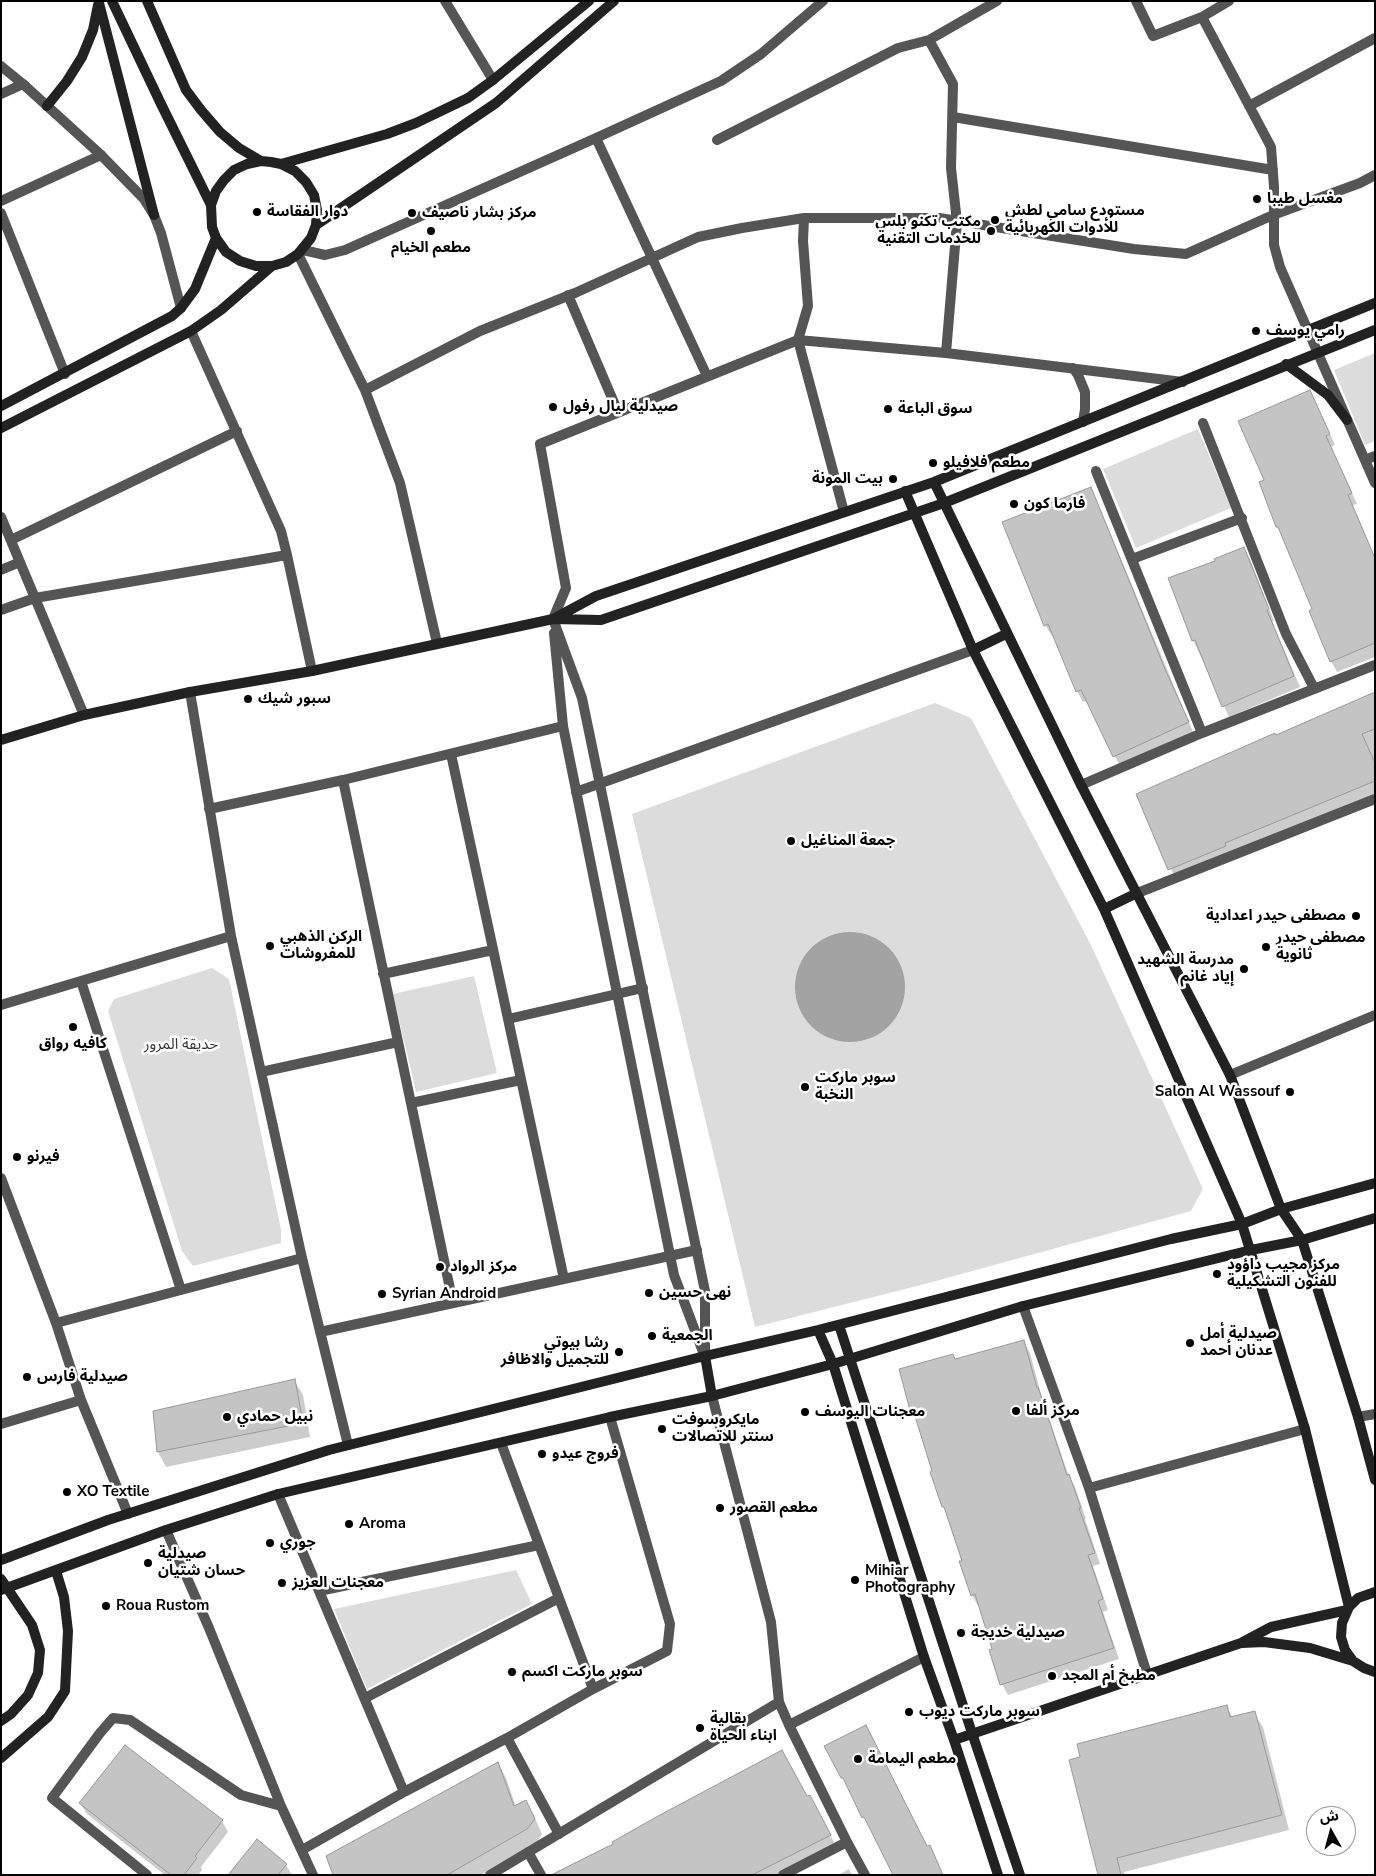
<!DOCTYPE html>
<html>
<head>
<meta charset="utf-8">
<style>
  body { margin:0 }
  #map { position:relative; width:1376px; height:1876px; overflow:hidden; background:#fff; font-family:"Nunito Sans","Noto Sans Arabic",sans-serif }
  canvas { display:block }
  .frame { position:absolute; inset:0; border:2px solid #000; pointer-events:none }
  .north { position:absolute; left:1306px; top:1806px; width:50px; height:50px; box-sizing:border-box; background:#fff; border:1px solid #999; border-radius:50%; rotate:353deg; font-size:14px; font-weight:700; line-height:20px; text-align:center; color:#000 }
  .north::after { content:''; display:block; margin:auto; width:18px; height:22px; background:#000; clip-path:polygon(50% 0,100% 100%,50% 72%,0 100%) }
</style>
</head>
<body>
<div id="map">
<canvas width="1376" height="1876"></canvas>
<div class="frame"></div>
<div class="north">ش</div>
</div>
<script>
const context = document.querySelector('canvas').getContext('2d');
context.lineJoin = 'round';
function fill(path, color) { context.fillStyle = color; context.fill(path, 'evenodd'); }
const poly = rows => new Path2D(rows.map(r => 'M' + r).join(''));
function trace(path, color, width, dash) { context.strokeStyle = color; context.lineWidth = width; context.lineCap = dash ? 'butt' : 'round'; context.setLineDash(dash || []); context.stroke(path); }
function drawText(font, color, halo, rows, align = 'center') {
  context.font = font + ' "Nunito Sans","Noto Sans Arabic",sans-serif'; context.lineWidth = 5; context.setLineDash([]); context.textBaseline = 'middle'; context.strokeStyle = halo; context.fillStyle = color; for (const [text, x, y, turn = 0] of rows) {
    context.save(); context.translate(x, y); context.rotate((+turn || 0) * Math.PI / 180); context.textAlign = isNaN(turn) ? turn : align; if (halo) context.strokeText(text, 0, 0); context.fillText(text, 0, 0); context.restore();
  }
}
const green = poly([
  [1375,353,1375,441,1365,445,1334,370],
  [1198,429,1231,508,1136,548,1103,469],
  [935,703,971,718,1090,943,1203,1189,1191,1211,925,1284,755,1327,632,814],
  [212,968,229,979,281,1230,281,1243,193,1266,182,1251,108,1011,114,999],
  [474,976,497,1073,416,1092,393,994],
  [516,1570,532,1604,367,1689,334,1609]
]);
const water = poly([
  '795 987a55 55 0 1 1 110 0a55 55 0 1 1-110 0Z'
]);
const shadow = poly([
  [1311,393,1335,445,1331,447,1357,504,1353,505,1375,559,1375,657,1337,672,1331,661,1314,610,1284,537,1277,527,1265,481],
  [1090,488,1096,499,1194,734,1121,768,1087,701,1083,702,1077,691,1054,635,1052,636,1045,625],
  [1243,549,1250,559,1274,621,1272,621,1300,687,1229,717,1193,640,1216,561],
  [1375,693,1375,794,1176,880,1137,795,1276,737],
  [1024,1342,1030,1353,1041,1394,1069,1477,1075,1487,1086,1519,1085,1519,1100,1564,1093,1566,1108,1610,1103,1612,1119,1659,1008,1695,1002,1684,994,1650,980,1606,978,1606,972,1595,963,1561,948,1514,944,1507,918,1423,913,1413,955,1360],
  [294,1380,303,1395,310,1437,166,1467,158,1452,154,1412],
  [1227,1707,1233,1718,1254,1713,1263,1727,1289,1830,1124,1872,1125,1875,1099,1875],
  [498,1763,506,1778,516,1807,534,1816,542,1834,536,1844,481,1875,335,1875],
  [807,1798,815,1807,836,1846,780,1875,569,1875,615,1844],
  [80,1803,222,1821,228,1832,201,1867,202,1870,198,1875,165,1875,87,1814],
  [286,1865,292,1875,229,1875],
  [849,1869,852,1875,838,1875]
]);
const building = poly([
  [1310,390,1330,434,1326,436,1352,493,1348,495,1375,558,1375,643,1330,662,1309,611,1312,609,1278,527,1276,527,1259,482,1264,480,1238,421,1310,390],
  [1091,487,1165,669,1189,722,1113,757,1081,690,1076,692,1048,624,1044,626,1002,522,1091,487],
  [1244,547,1269,609,1267,610,1294,676,1222,707,1195,640,1192,641,1168,578,1215,561,1214,559,1244,547],
  [1375,692,1375,729,1362,734,1375,763,1375,781,1225,843,1226,846,1168,870,1136,794,1275,733,1276,735,1375,692],
  [1024,1340,1037,1388,1038,1387,1067,1475,1069,1474,1081,1508,1079,1508,1095,1553,1088,1555,1103,1599,1098,1601,1114,1648,1000,1685,989,1650,992,1649,975,1594,971,1596,959,1561,962,1561,944,1507,942,1507,930,1472,932,1471,914,1413,911,1414,899,1369,953,1354,955,1359,1024,1340],
  [295,1379,303,1423,157,1452,153,1411,295,1379],
  [1227,1705,1230,1717,1255,1711,1282,1815,1117,1858,1121,1875,1098,1875,1069,1760,1080,1757,1077,1744,1227,1705],
  [866,1725,927,1846,930,1845,943,1875,893,1875,864,1817,862,1818,843,1778,841,1778,824,1746,866,1725],
  [125,1745,223,1820,195,1856,197,1858,184,1875,171,1875,79,1803,125,1745],
  [782,1750,807,1796,810,1795,831,1835,752,1875,551,1875,613,1844,612,1842,658,1816,782,1750],
  [498,1762,514,1806,526,1800,535,1819,527,1829,447,1875,333,1875,326,1856,498,1762],
  [257,1839,287,1864,278,1875,228,1875,257,1839]
]);
const minor = poly([
  [445,1,493,80],
  [1136,1,1153,36,1202,17,1271,147,1274,187,1274,245,1280,267,1375,483],
  [1202,17,1229,1],
  [929,40,953,84,951,168,957,222,946,353],
  [1,94,23,84],
  [1249,106,1375,38],
  [953,117,1273,170],
  [596,138,707,376],
  [717,140,898,48,929,40,997,1],
  [1,201,101,155],
  [1,213,65,374],
  [303,250,325,255,345,250,596,138,721,81,761,54,823,1],
  [298,254,365,390,400,483,437,643],
  [568,295,618,412],
  [191,331,281,531,287,555,312,671],
  [1073,368,1078,375,1085,392,1085,409,1083,422],
  [365,390,480,331,575,293,698,237,742,228,804,218],
  [1203,423,1286,634,1314,688],
  [1365,460,1375,456],
  [1096,471,1202,733],
  [844,512,798,340,808,306,803,241,804,218,939,218,1134,249,1186,254,1273,215,1360,183,1375,175],
  [1,517,84,715],
  [11,540,237,431],
  [1132,559,1242,518],
  [1,570,20,562],
  [1,610,35,598,287,555],
  [553,619,566,588,540,444,798,340,946,353,1183,382],
  [190,692,231,936,302,1258,348,1445],
  [451,754,564,1279],
  [343,780,453,1303],
  [1081,785,1202,733,1375,665],
  [576,792,973,650],
  [209,809,343,780,563,726],
  [1135,894,1375,799],
  [383,974,493,950],
  [81,981,181,1290],
  [1,1005,231,936],
  [508,1019,643,988],
  [261,1072,398,1042],
  [1230,1075,1375,1015],
  [411,1103,521,1080],
  [1,1178,56,1323,81,1400,128,1514],
  [1023,1306,1089,1488,1147,1674],
  [56,1323,302,1258],
  [320,1332,697,1250],
  [1358,1417,1375,1414],
  [1,1424,81,1400],
  [501,1443,593,1689],
  [1089,1488,1305,1429],
  [278,1494,404,1792],
  [166,1530,209,1628,281,1806,313,1875],
  [319,1591,539,1545],
  [365,1698,559,1598],
  [779,1702,789,1725,847,1842,865,1875],
  [789,1725,924,1657],
  [507,1738,559,1834],
  [302,1850,404,1792,507,1738,593,1689,667,1651,670,1624,610,1417],
  [528,1852,541,1875],
  [147,1875,52,1798,100,1733,113,1718,130,1720,241,1795,281,1806],
  [490,1875,779,1702,771,1622,712,1396],
  [783,1875,847,1842]
]);
const tertiary = poly([
  [1,66,23,84,101,155,144,199,154,215,161,233,181,308],
  [553,619,582,698,705,1291,705,1356],
  [554,633,563,726,674,1275,703,1352]
]);
const secondary = poly([
  [112,1,161,104,211,205,212,227,216,238,226,252,240,261,256,266,272,266,286,262,298,254,311,238,316,225,317,210,314,195,306,182,295,171,281,164,271,162,261,161,247,164,234,170,224,180,216,191,211,205],
  [147,1,186,90,201,110,220,132,239,148,261,161],
  [99,3,154,215],
  [47,106,67,81,82,57,93,30,98,5],
  [281,164,387,134,416,123,468,98,493,80,589,1],
  [316,225,496,103,614,1],
  [1286,364,1328,395,1347,420],
  [1,406,172,316,181,308,195,289,216,238],
  [1,428,191,331,221,310,272,266],
  [934,482,1081,785,1230,1075,1281,1209,1302,1240,1358,1417,1375,1480],
  [905,491,973,650,1104,909,1242,1224,1305,1429,1349,1607],
  [555,618,596,596,934,482,1375,303],
  [973,650,1006,634],
  [1,740,84,715,190,692,312,671,553,619,601,620,944,503,1375,330],
  [1104,909,1135,894],
  [839,1325,972,1733,1020,1875],
  [818,1330,833,1364,924,1657,954,1740,998,1875],
  [705,1356,712,1396],
  [1,1560,108,1520,329,1450,705,1356,818,1330,1171,1239,1242,1224,1281,1209,1375,1183],
  [1,1579,32,1625,40,1650,38,1673,28,1695,11,1714,1,1721],
  [1,1590,166,1530,278,1494,610,1417,712,1396,833,1364,1023,1306,1251,1250,1302,1240,1375,1218],
  [1375,1592,1358,1598,1349,1607,1342,1623,1341,1637,1345,1650,1353,1661,1364,1668,1375,1672],
  [1242,1643,1264,1642,1310,1648,1353,1661],
  [954,1740,1241,1643,1271,1627,1347,1610],
  [1,1758,48,1717,65,1691,68,1631,64,1597,56,1571]
]);
const markers = [
  [1257,199,5,"#000"],
  [257,212,5,"#000"],
  [412,213,5,"#000"],
  [995,220,5,"#000"],
  [431,231,5,"#000"],
  [991,231,5,"#000"],
  [1256,331,5,"#000"],
  [553,407,5,"#000"],
  [888,409,5,"#000"],
  [933,463,5,"#000"],
  [893,479,5,"#000"],
  [1014,504,5,"#000"],
  [248,699,5,"#000"],
  [791,841,5,"#000"],
  [1356,916,5,"#000"],
  [270,946,5,"#000"],
  [1266,947,5,"#000"],
  [1244,969,5,"#000"],
  [73,1027,5,"#000"],
  [805,1087,5,"#000"],
  [1290,1092,5,"#000"],
  [17,1157,5,"#000"],
  [440,1267,5,"#000"],
  [1217,1274,5,"#000"],
  [649,1293,5,"#000"],
  [382,1294,5,"#000"],
  [652,1336,5,"#000"],
  [1190,1343,5,"#000"],
  [619,1352,5,"#000"],
  [27,1377,5,"#000"],
  [1016,1411,5,"#000"],
  [805,1412,5,"#000"],
  [227,1417,5,"#000"],
  [662,1429,5,"#000"],
  [542,1454,5,"#000"],
  [67,1492,5,"#000"],
  [720,1508,5,"#000"],
  [349,1524,5,"#000"],
  [270,1543,5,"#000"],
  [148,1563,5,"#000"],
  [855,1580,5,"#000"],
  [282,1583,5,"#000"],
  [106,1606,5,"#000"],
  [961,1633,5,"#000"],
  [512,1672,5,"#000"],
  [1052,1676,5,"#000"],
  [909,1712,5,"#000"],
  [700,1728,5,"#000"],
  [858,1759,5,"#000"]
];
const poiNames = [
  ["مغسل طيبا",1267,199],
  ["مستودع سامي لطش",1005,211],
  ["للأدوات الكهربائية",1005,228],
  ["دوار الفقاسة",267,212],
  ["مركز بشار ناصيف",422,213],
  ["مكتب تكنو بلس",981,222,"right"],
  ["للخدمات التقنية",981,239,"right"],
  ["مطعم الخيام",431,248,"center"],
  ["رامي يوسف",1266,331],
  ["صيدلية ليال رفول",563,407],
  ["سوق الباعة",898,409],
  ["مطعم فلافيلو",943,463],
  ["بيت المونة",883,479,"right"],
  ["فارما كون",1024,504],
  ["سبور شيك",258,699],
  ["جمعة المناغيل",801,841],
  ["مصطفى حيدر اعدادية",1346,916,"right"],
  ["الركن الذهبي",280,937],
  ["للمفروشات",280,954],
  ["مصطفى حيدر",1276,938],
  ["ثانوية",1276,955],
  ["مدرسة الشهيد",1234,960,"right"],
  ["إياد غانم",1234,977,"right"],
  ["كافيه رواق",73,1044,"center"],
  ["سوبر ماركت",815,1078],
  ["النخبة",815,1095],
  ["Salon Al Wassouf",1280,1092,"right"],
  ["فيرنو",27,1157],
  ["مركز مجيب داؤود",1227,1265],
  ["للفنون التشكيلية",1227,1282],
  ["مركز الرواد",450,1267],
  ["نهى حسين",659,1293],
  ["Syrian Android",392,1294],
  ["صيدلية أمل",1200,1334],
  ["عدنان أحمد",1200,1351],
  ["الجمعية",662,1336],
  ["رشا بيوتي",609,1343,"right"],
  ["للتجميل والاظافر",609,1360,"right"],
  ["صيدلية فارس",37,1377],
  ["مركز ألفا",1026,1411],
  ["معجنات اليوسف",815,1412],
  ["نبيل حمادي",237,1417],
  ["مايكروسوفت",672,1420],
  ["سنتر للاتصالات",672,1437],
  ["فروج عيدو",552,1454],
  ["XO Textile",77,1492],
  ["مطعم القصور",730,1508],
  ["Aroma",359,1524],
  ["جوري",280,1543],
  ["صيدلية",158,1554],
  ["حسان شتيان",158,1571],
  ["Mihiar",865,1571],
  ["Photography",865,1588],
  ["معجنات العزيز",292,1583],
  ["Roua Rustom",116,1606],
  ["صيدلية خديجة",971,1633],
  ["سوبر ماركت اكسم",522,1672],
  ["مطبخ أم المجد",1062,1676],
  ["سوبر ماركت ديوب",919,1712],
  ["بقالية",710,1719],
  ["ابناء الحياة",710,1736],
  ["مطعم اليمامة",868,1759]
];
const parkNames = [
  ["حديقة المرور",181,1045]
];
fill(green, '#dcdcdc');
fill(water, '#a3a3a3');
fill(shadow, '#0003');
fill(building, '#c4c4c4');
trace(building, '#999', 1);
trace(minor, '#555', 10);
trace(tertiary, '#555', 10);
trace(secondary, '#222', 10);
for (const [x, y, r, color] of markers) { const dot = new Path2D(); dot.arc(x, y, r, 0, 2 * Math.PI); context.fillStyle = color; context.fill(dot); trace(dot, '#fff', 2); }
drawText('bold 15px', '#000', '#fff', poiNames, 'left');
drawText('15px', '#333', '#fff', parkNames);
</script>
</body>
</html>
